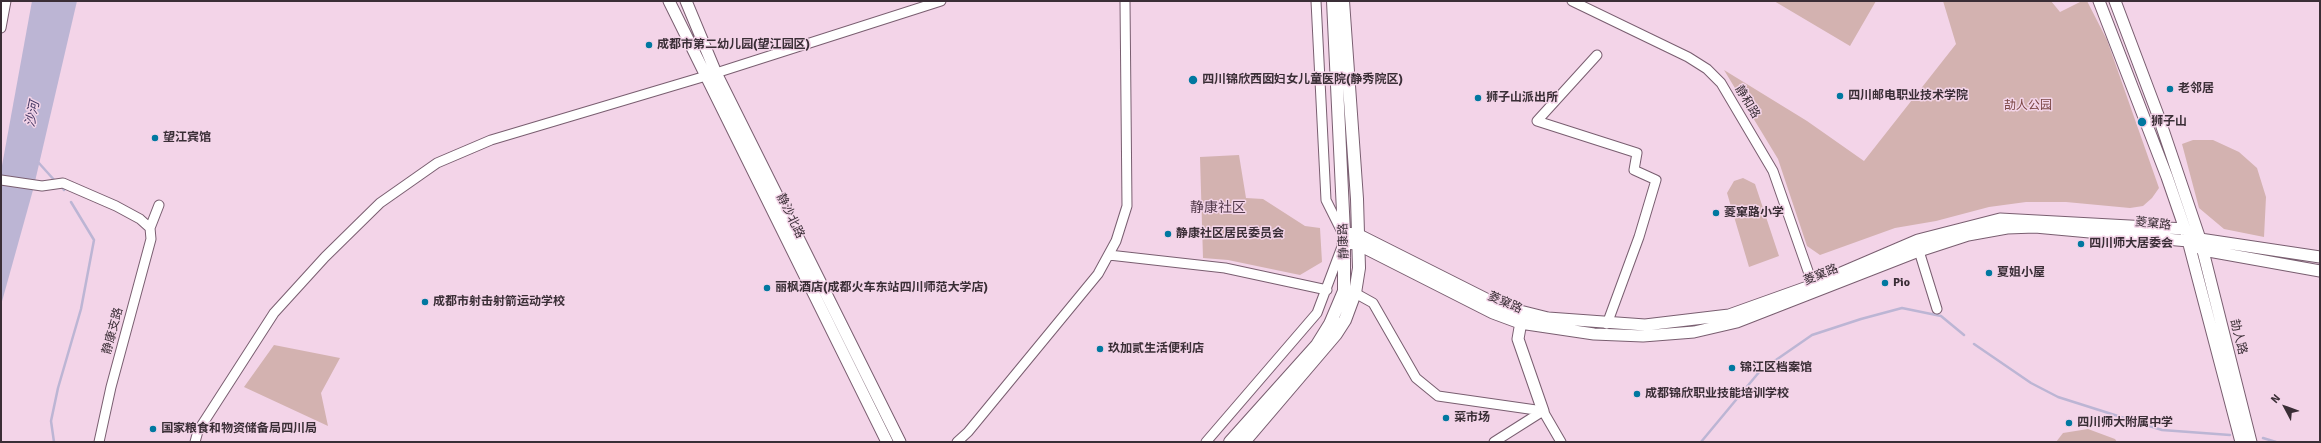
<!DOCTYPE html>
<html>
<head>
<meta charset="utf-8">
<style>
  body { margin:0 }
  #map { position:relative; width:2321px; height:443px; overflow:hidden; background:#f3d4e8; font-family:Signika,sans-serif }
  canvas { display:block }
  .frame { position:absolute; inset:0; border:2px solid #3a2e36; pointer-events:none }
  .north { position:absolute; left:2265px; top:387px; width:40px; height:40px; -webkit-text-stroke:3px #f3d4e8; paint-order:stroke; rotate:311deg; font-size:11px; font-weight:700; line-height:16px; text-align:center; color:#3a2e36 }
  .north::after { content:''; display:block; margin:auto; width:14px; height:18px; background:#3a2e36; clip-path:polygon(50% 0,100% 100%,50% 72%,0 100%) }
</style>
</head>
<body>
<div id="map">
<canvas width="2321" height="443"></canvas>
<div class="frame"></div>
<div class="north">N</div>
</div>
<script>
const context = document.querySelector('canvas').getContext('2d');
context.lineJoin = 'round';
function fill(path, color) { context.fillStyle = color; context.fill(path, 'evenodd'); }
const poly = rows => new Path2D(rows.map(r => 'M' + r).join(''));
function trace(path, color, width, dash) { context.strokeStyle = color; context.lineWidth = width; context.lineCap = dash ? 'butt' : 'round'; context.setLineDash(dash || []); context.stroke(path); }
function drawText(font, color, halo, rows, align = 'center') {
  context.font = font + ' Signika,"Noto Sans SC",sans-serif'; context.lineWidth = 3; context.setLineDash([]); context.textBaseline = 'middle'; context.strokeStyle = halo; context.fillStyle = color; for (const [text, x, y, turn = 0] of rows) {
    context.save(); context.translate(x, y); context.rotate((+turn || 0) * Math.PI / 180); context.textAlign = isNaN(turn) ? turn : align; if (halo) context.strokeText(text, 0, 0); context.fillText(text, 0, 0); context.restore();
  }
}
const green = poly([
  [1774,1,1876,1,1850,46],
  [1943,1,2051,1,2060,12,2082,1,2087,1,2107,40,2159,188,2152,198,2143,206,2130,208,2066,202,2026,202,1989,207,1936,221,1895,228,1820,255,1807,246,1778,159,1724,70,1807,121,1864,161,1956,44],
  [2193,140,2213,140,2239,152,2257,168,2266,197,2264,237,2224,229,2199,208,2182,144],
  [1239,155,1246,198,1263,199,1305,226,1320,228,1322,262,1300,275,1228,260,1203,258,1200,157],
  [1743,178,1755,184,1779,256,1749,267,1727,193,1734,181],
  [274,345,340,358,321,393,328,426,244,387],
  [2088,429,2115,439,2117,442,2056,442,2063,433]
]);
const water = poly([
  [32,1,77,1,33,190,1,305,1,171]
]);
const stream = poly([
  [38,162,56,182],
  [60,185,64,190],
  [1974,344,2031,383,2058,397,2162,430,2230,435],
  [2263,438,2276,442],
  [54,442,51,421,58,388,81,309,94,240,71,202],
  [1701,442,1760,371,1812,335,1861,319,1902,308,1941,316,1964,335]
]);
const minor = poly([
  [1316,1,1326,200,1342,232],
  [1572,1,1688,57,1707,69,1721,83,1773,171,1815,291],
  [1,28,6,1],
  [1597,55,1537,121,1637,153,1634,170,1656,180,1639,237,1607,324],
  [1,180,42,186,63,183,116,206,140,219,150,228],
  [1919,251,1937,309],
  [1109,255,1225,268,1327,290],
  [1355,293,1373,303,1416,378,1438,396,1543,411,1561,442],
  [99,442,111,387,151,239,150,228,159,205],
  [195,442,198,431,274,313,325,257,380,203,437,163,491,140,716,73,941,1],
  [957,442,968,432,1098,274,1116,241,1127,206,1125,1],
  [1206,442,1317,313,1343,244],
  [1494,442,1543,411]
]);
const tertiary = poly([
  [669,1,887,442],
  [686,1,716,73,900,442],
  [2099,1,2167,177,2185,229,2241,442],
  [2115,1,2158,115,2200,239,2251,442],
  [1344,233,1357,234,1500,306,1548,318,1645,325,1729,315,1813,285,1918,240,2000,219,2185,229,2200,239,2320,257],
  [1343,243,1357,244,1493,313,1520,323,1594,334,1643,336,1694,332,1737,322,1919,251,1968,235,2007,228,2035,227,2188,241,2203,250,2320,271],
  [1522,316,1518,339,1543,411]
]);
const secondary = poly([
  [1230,442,1317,345,1330,324,1344,291,1344,233,1333,1],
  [1244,442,1336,334,1345,320,1355,293,1359,268,1357,199,1343,1]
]);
const markers = [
  [649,45,4,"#0078a0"],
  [1193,80,5,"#0078a0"],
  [2170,89,4,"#0078a0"],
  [1840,96,4,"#0078a0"],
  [1478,98,4,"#0078a0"],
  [2142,122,5,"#0078a0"],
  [155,138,4,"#0078a0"],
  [1716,213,4,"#0078a0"],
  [1168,234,4,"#0078a0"],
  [2081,244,4,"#0078a0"],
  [1989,273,4,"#0078a0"],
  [1885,283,4,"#0078a0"],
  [767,288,4,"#0078a0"],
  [425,302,4,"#0078a0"],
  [1100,349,4,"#0078a0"],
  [1732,368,4,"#0078a0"],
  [1637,394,4,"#0078a0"],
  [1446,418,4,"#0078a0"],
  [2069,423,4,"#0078a0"],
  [153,429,4,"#0078a0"]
];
const poiNames = [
  ["成都市第二幼儿园(望江园区)",657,45],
  ["四川锦欣西囡妇女儿童医院(静秀院区)",1202,80],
  ["老邻居",2178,89],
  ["四川邮电职业技术学院",1848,96],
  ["狮子山派出所",1486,98],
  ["狮子山",2151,122],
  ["望江宾馆",163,138],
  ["菱窠路小学",1724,213],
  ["静康社区居民委员会",1176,234],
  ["四川师大居委会",2089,244],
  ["夏姐小屋",1997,273],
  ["Pio",1893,283],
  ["丽枫酒店(成都火车东站四川师范大学店)",775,288],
  ["成都市射击射箭运动学校",433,302],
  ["玖加贰生活便利店",1108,349],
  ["锦江区档案馆",1740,368],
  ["成都锦欣职业技能培训学校",1645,394],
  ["菜市场",1454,418],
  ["四川师大附属中学",2077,423],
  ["国家粮食和物资储备局四川局",161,429]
];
const streetNames = [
  ["静和路",1747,102,59],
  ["静沙北路",790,216,64],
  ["菱窠路",2153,224,6],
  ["静康路",1344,241,-92],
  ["菱窠路",1821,275,-22],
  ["菱窠路",1505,303,23],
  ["静康支路",113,331,-75],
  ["劼人路",2238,337,76]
];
const parkNames = [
  ["劼人公园",2028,106]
];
const waterNames = [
  ["沙河",33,114,-78]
];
const quarterNames = [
  ["静康社区",1218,208]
];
fill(green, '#d3b2b0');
fill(water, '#bcb5d4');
trace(stream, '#bcb5d4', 2.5);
trace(minor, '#795e70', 11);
trace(tertiary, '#795e70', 13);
trace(secondary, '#795e70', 14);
trace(minor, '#fff', 9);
trace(tertiary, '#fff', 11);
trace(secondary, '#fff', 12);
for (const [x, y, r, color] of markers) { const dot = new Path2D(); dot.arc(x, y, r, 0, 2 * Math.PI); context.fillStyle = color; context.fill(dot); trace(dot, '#f3d4e8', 1.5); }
drawText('bold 12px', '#3a2e36', '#f3d4e8', poiNames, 'left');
drawText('12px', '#3a2e36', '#f3d4e8', streetNames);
drawText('12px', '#7a4543', '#f3d4e8', parkNames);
drawText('italic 13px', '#433662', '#f3d4e8', waterNames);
drawText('14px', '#533a4b', '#f3d4e8', quarterNames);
</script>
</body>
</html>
